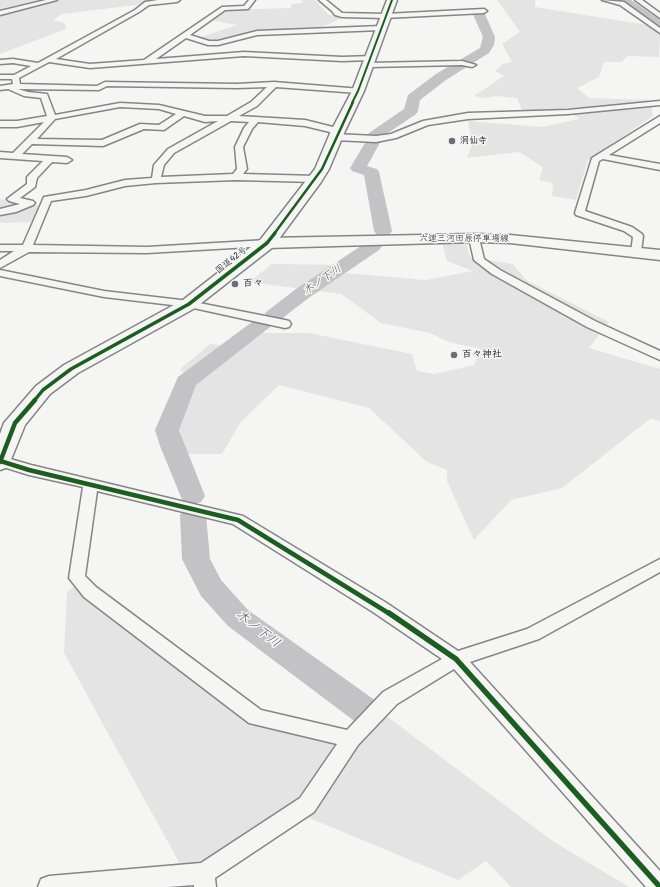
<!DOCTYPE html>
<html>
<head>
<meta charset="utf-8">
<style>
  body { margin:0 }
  canvas { display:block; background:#f5f5f3 }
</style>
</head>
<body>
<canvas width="660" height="887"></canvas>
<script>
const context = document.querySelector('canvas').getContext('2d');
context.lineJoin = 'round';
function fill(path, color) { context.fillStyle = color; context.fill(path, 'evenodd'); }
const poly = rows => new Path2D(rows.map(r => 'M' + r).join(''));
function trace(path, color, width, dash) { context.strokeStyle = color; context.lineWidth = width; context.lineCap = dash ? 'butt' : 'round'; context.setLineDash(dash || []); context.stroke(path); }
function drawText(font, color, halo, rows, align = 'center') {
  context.font = font + ' Kalam,"Klee One",sans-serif'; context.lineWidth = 3; context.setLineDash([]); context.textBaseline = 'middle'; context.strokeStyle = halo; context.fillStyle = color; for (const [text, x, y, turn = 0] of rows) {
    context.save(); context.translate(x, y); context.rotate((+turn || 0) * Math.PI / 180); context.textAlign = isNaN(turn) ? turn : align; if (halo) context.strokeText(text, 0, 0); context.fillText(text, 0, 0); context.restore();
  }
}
const green = poly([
  [0,0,161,0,148,1,136,5,62,14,53,20,65,23,66,29,0,54],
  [302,0,315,0,329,15,344,17,322,27,257,32,210,42,198,38,237,25,208,20,223,10,291,8,292,4,303,3],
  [497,0,535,0,535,7,647,25,660,34,659,57,627,56,622,62,604,62,599,77,577,88,589,98,650,100,653,116,588,160,576,200,552,196,553,183,539,180,543,167,519,152,467,158,472,144,468,121,542,127,579,119,568,110,532,112,522,110,517,98,496,96,485,98,474,96,504,76,495,71,503,64,512,62,502,44,520,32],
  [0,199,41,206,32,222,0,223],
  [442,242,466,242,470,257,513,264,526,280,609,322,589,348,660,369,660,422,651,418,562,488,511,500,474,540,447,481,447,470,427,462,369,408,279,385,240,423,222,454,188,454,177,422,195,384,180,369,210,344,238,347,256,333,309,333,412,354,417,371,434,374,474,365,481,349,449,342,430,333,381,323,341,294,249,282,272,264,352,265,345,273,425,280,473,271,447,261],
  [86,577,263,710,348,730,364,699,554,842,629,887,511,887,486,861,458,880,307,817,192,886,64,653,67,592]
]);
const river = poly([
  [619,0,631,0,660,20,660,28,656,27,619,0],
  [478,9,484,12,495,37,494,45,489,53,446,80,420,100,418,111,416,114,379,139,381,141,367,166,377,169,379,172,392,231,389,235,383,236,377,235,374,231,364,175,352,171,350,168,368,138,367,136,369,133,404,109,408,95,436,74,480,48,483,37,472,12,478,9],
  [373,241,379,242,382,246,379,250,310,297,280,320,272,322,270,327,196,385,179,430,205,496,201,502,192,505,183,502,160,446,155,430,178,377,256,319,264,317,266,312,296,289,367,242,373,241],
  [193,506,202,508,206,515,210,559,221,580,248,610,379,703,384,713,379,723,368,727,357,723,228,626,201,596,182,559,180,515,184,508,193,506]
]);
const minor = poly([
  [46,0,57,0,0,15,0,11,46,0],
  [158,0,180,0,177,2,149,5,139,12,56,59,90,64,144,60,222,7,244,6,249,0,255,0,248,9,225,10,190,35,209,41,218,41,257,31,381,26,384,28,381,30,257,35,218,45,208,45,186,38,156,59,244,52,342,57,374,56,374,60,371,60,342,61,244,56,90,68,49,62,19,78,20,84,97,86,105,82,237,84,274,82,361,89,362,91,358,93,276,87,257,106,239,116,305,120,341,129,342,131,338,134,305,126,258,122,252,129,243,147,247,169,243,174,316,176,321,179,316,182,236,180,156,183,125,186,86,196,51,201,33,245,147,247,267,240,272,243,267,246,147,253,29,252,0,268,0,260,14,251,0,251,0,245,23,245,44,197,86,190,125,180,152,178,154,165,168,149,218,121,205,122,184,116,164,130,144,129,103,146,32,144,22,154,67,157,72,160,67,163,52,162,37,178,35,187,20,198,33,201,35,203,33,205,16,212,0,215,0,209,20,204,9,201,7,199,27,184,27,177,43,161,0,158,0,152,13,153,44,122,17,127,0,127,0,121,17,121,47,116,41,98,24,96,8,89,0,90,0,86,13,84,12,79,0,79,0,75,14,75,31,66,13,63,0,64,0,60,13,59,38,63,135,10,145,2,158,0],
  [107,86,237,88,267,87,251,102,227,116,205,116,159,105,120,103,55,115,47,94,28,92,18,89,99,90,107,86],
  [120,107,159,109,176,114,159,125,140,124,102,140,37,139,55,119,120,107],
  [231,121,249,122,244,128,235,147,237,169,233,174,161,177,164,165,174,153,231,121],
  [319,0,326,0,342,13,385,14,484,9,487,11,484,13,385,18,342,17,335,15,332,11,319,0],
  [602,0,624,2,660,28,660,33,620,5,602,0],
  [635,0,642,0,660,13,660,18,635,0],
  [462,61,476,65,472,67,462,65,369,67,365,65,369,63,462,61],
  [660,101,660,105,568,114,468,119,428,125,396,138,376,142,335,140,331,137,335,134,376,136,391,134,423,121,468,113,568,110,660,101],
  [660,116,660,123,609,155,660,164,660,170,603,159,599,161,585,211,632,227,642,234,643,236,641,252,636,255,631,252,633,237,624,231,576,215,575,213,592,158,660,116],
  [474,235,479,238,484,259,500,270,595,321,660,351,660,360,587,327,492,274,474,260,469,238,474,235],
  [0,270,104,291,189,301,285,320,289,321,291,324,289,327,285,328,189,307,104,297,0,276,0,270],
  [0,456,31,465,243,516,385,602,458,651,527,629,660,559,660,572,539,639,470,662,660,871,660,887,646,887,454,669,397,704,358,745,314,812,215,878,216,887,194,887,194,885,168,887,38,887,41,879,49,876,201,863,300,798,337,744,249,723,84,597,69,578,83,487,29,475,0,466,0,456],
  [97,491,233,524,373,612,442,659,383,692,347,730,261,710,96,587,85,576,97,491]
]);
const secondary = poly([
  [474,234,510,235,660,250,660,260,510,243,474,242,267,248,262,246,259,243,262,240,267,238,474,234]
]);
const trunk = poly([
  [387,0,397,0,364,91,345,131,329,169,321,182,273,247,195,308,78,373,50,394,25,425,8,467,0,470,0,434,4,423,36,386,64,365,183,300,261,239,315,169,331,131,352,91,387,0]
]);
const cyclewayFar4 = poly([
  [352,103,358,91,392,0]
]);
const cyclewayFar3 = poly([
  [274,234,322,169,353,102]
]);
const cyclewayFar2 = poly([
  [34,401,43,390,71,369,189,304,267,243,275,233]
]);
const cyclewayFar1 = poly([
  [0,461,29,470,238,520,390,614],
  [0,462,15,423,35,400]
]);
const cycleway = poly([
  [389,613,456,659,660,887]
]);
const markers = [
  [452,141,4,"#6c6c7b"],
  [235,284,4,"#6c6c7b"],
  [454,355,4,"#6c6c7b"]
];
const farPoinames = [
  ["洞仙寺",460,141]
];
const farStreetnames = [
  ["六連三河田原停車場線",464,239],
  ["国道42号",232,261,-38]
];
const poiNames = [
  ["百々",243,284],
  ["百々神社",462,355]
];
const waterNames = [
  ["木ノ下川",323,281,-35]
];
const nearWaternames = [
  ["木ノ下川",257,630,38]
];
fill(green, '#e4e4e4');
fill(river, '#c3c3c6');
trace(minor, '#858589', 3);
trace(secondary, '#858589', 3);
trace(trunk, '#858589', 3);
fill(minor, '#f5f5f3');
fill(secondary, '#f5f5f3');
fill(trunk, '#f5f5f3');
trace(cyclewayFar4, '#1b5e20', 2);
trace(cyclewayFar3, '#1b5e20', 2.5);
trace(cyclewayFar2, '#1b5e20', 3.5);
trace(cyclewayFar1, '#1b5e20', 4.5);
trace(cycleway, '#1b5e20', 5.5);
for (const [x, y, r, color] of markers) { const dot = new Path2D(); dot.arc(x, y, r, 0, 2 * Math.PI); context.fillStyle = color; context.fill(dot); trace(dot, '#f6f6f2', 1.5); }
drawText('bold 9px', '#22223b', '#f6f6f2', farPoinames, 'left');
drawText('9px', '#22223b', '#f6f6f2', farStreetnames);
drawText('bold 10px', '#22223b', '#f6f6f2', poiNames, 'left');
drawText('italic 11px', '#535365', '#f6f6f2', waterNames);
drawText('italic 13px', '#535365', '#f6f6f2', nearWaternames);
</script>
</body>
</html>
